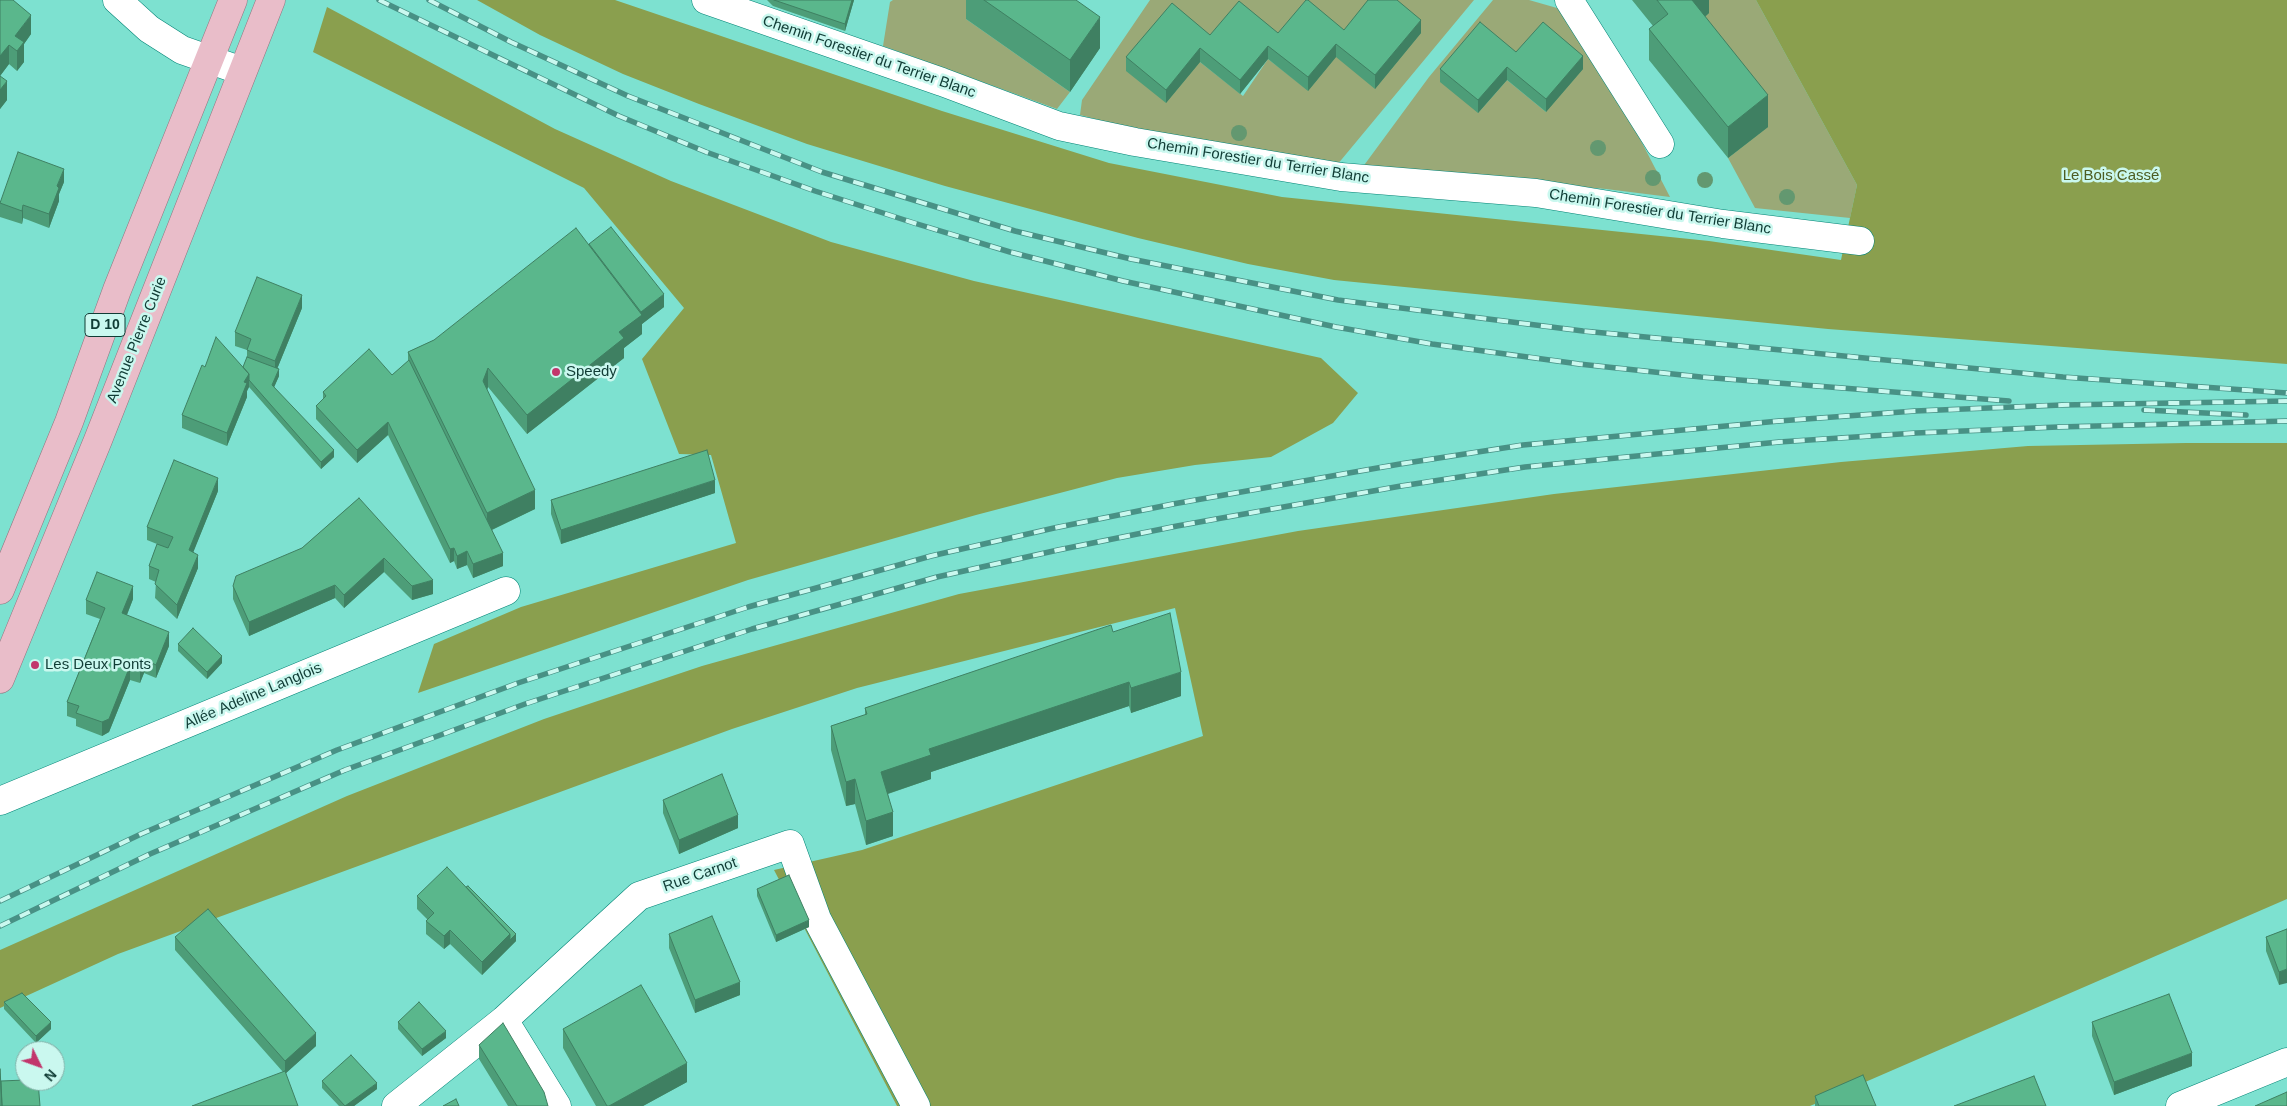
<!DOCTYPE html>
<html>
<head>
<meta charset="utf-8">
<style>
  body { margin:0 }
  #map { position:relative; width:2287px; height:1106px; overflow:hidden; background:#7de1d0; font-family:Arial,sans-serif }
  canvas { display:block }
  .north { position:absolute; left:15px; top:1041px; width:50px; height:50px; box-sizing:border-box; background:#caf8ef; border:1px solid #80ada5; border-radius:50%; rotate:132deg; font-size:14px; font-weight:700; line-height:20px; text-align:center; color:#103c35 }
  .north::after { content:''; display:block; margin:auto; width:18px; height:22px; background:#c2366c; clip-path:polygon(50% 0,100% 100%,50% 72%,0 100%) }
</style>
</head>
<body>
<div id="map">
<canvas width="2287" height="1106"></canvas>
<div class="north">N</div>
</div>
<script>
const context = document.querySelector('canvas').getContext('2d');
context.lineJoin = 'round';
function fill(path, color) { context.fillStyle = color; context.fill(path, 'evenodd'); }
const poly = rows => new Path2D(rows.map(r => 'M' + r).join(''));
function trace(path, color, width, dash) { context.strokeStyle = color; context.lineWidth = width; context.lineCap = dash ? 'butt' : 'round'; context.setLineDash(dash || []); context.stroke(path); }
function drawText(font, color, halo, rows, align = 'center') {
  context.font = font + ' Arial,sans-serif'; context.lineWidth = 5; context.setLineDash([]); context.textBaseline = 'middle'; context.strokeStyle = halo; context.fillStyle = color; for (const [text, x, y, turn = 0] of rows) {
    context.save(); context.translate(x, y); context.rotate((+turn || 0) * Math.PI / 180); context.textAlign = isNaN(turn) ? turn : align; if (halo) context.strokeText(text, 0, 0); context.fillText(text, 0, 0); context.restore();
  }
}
const green = poly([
  [893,0,979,0,966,19,1070,92,1057,109,883,46,890,2],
  [1150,0,1380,0,1344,43,1278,46,1239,15,1166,103,1200,62,1243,96,1268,59,1308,90,1380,0,1474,0,1337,165,1191,144,1080,115,1082,100],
  [1493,0,1529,0,1557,8,1579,28,1608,77,1670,197,1606,189,1362,168,1429,77],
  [1543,35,1546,112,1507,80,1478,113],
  [1699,0,1756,0,1857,185,1850,218,1755,208,1728,158,1767,127,1690,29]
]);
const forest = poly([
  [477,0,615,0,942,111,1109,163,1282,197,1709,241,1841,260,1857,185,1756,0,2287,0,2287,364,1828,329,1334,280,1248,264,1138,238,945,186,807,144,699,104,623,74,540,35],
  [327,7,555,129,671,181,831,242,974,281,1321,358,1358,393,1333,423,1271,457,1195,465,1117,478,976,515,748,580,418,693,434,644,521,607,736,543,711,455,679,454,642,359,684,308,584,188,313,52],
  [2186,443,2287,443,2287,899,1810,1106,897,1106,774,870,862,850,1203,736,1175,608,857,688,732,729,118,954,0,1008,0,950,347,796,544,719,702,666,959,594,1298,531,1554,494,1841,462,2028,446]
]);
const minor = poly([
  [117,0,149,29,182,50,242,71],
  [706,0,942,82,1059,126,1135,142,1341,177,1536,193,1723,224,1860,241],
  [1569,0,1660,144],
  [0,801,506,591],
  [504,1020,557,1106],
  [396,1106,504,1020,639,896,790,844,817,919,916,1106],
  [2180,1106,2287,1062]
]);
const major = poly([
  [0,590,69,422,117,290,233,0],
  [0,679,98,440,271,0]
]);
const rail = poly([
  [379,0,619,116,706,152,815,191,914,223,1010,252,1123,281,1336,327,1432,344,1579,364,1701,377,2009,401],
  [429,0,511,42,628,96,822,172,1015,231,1131,259,1338,300,1583,331,2063,377,2287,393],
  [2144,410,2246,415],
  [0,901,141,834,337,750,518,683,748,607,931,556,1054,528,1173,504,1400,464,1523,445,1779,421,1915,411,2062,405,2287,401],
  [0,926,150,854,345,770,525,704,752,629,937,577,1058,550,1177,526,1401,486,1525,467,1779,442,1916,433,2058,427,2287,421]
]);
const trees = [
  [1239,133],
  [1598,148],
  [1653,178],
  [1705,180],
  [1787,197]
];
const wall = poly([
  [0,0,31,34,24,44,24,62,17,71,9,64,0,76,7,100,0,109],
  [767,0,854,0,845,31,773,6],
  [966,0,1076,0,1100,48,1070,92,966,19],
  [1632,0,1709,0,1709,13,1705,17,1768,127,1728,158,1649,60,1649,29,1653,26],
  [1344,30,1421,33,1375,89,1336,57,1308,91,1268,59,1240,94,1200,62,1166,103,1126,71,1126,57,1278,33],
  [1516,52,1583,69,1546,112,1507,80,1478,113,1440,82,1440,69],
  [64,182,59,194,59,201,49,228,23,218,22,224,0,217,0,202],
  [589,244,664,307,642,324,642,334,624,348,624,358,527,434,488,387,487,390,535,509,492,530,503,566,473,578,467,565,457,569,454,561,450,563,388,435,357,463,316,419,316,406,323,399,323,392,392,375,408,361,408,352,434,340],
  [302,308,277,369,279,376,274,387,334,457,321,469,249,387,247,391,247,397,227,446,182,428,182,415,205,367,243,367,247,357,247,350,235,346,235,332],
  [218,491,193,552,198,568,177,619,155,598,156,582,149,579,149,566,157,544,147,540,147,527],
  [715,493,561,544,551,514,551,500],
  [359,498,433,594,412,600,384,572,344,608,335,598,249,636,233,599,233,586,302,548],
  [133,599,127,615,169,646,156,678,144,673,140,683,130,680,109,732,102,736,76,726,76,719,67,716,67,702,100,619,86,614,86,600],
  [1113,632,1181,696,1131,713,1129,706,931,772,931,779,888,794,893,836,866,845,855,804,846,806,831,750,831,726,865,715,865,708],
  [178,644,222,663,207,679,178,651],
  [663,800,738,828,679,854,663,813],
  [757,889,809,927,776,942,757,896],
  [417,896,516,941,482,975,450,944,444,949,426,934,426,921,428,920,417,909],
  [2287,929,2279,985,2266,951,2266,937],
  [669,934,740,995,695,1013,669,948],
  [175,937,316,1046,286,1073,283,1072,175,950],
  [4,1002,51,1029,36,1043,4,1009],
  [398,1022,446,1038,422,1056,398,1029],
  [2092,1022,2192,1066,2114,1095,2092,1036],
  [563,1029,687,1082,643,1106,596,1106,563,1048],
  [479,1045,548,1106,508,1106,479,1059],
  [322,1081,377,1089,354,1106,339,1106,322,1088],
  [1815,1096,1876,1106,1815,1106]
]);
const shadedWall = poly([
  [852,0,854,0,845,31,845,24],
  [1690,0,1709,0,1709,13,1690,29],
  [31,15,31,34,24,44,24,62,17,71,17,51,15,36],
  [1100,17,1100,48,1070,92,1070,60],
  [1421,20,1421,33,1375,89,1375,75],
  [1336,44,1336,57,1308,91,1308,77],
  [9,45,9,64,0,76,0,56],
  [1268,46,1268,59,1240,94,1240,80],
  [1200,48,1200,62,1166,103,1166,90],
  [1583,56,1583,69,1546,112,1546,99],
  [1507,67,1507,80,1478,113,1478,100],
  [7,81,7,100,0,109,0,90],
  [1768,95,1768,127,1728,158,1728,127],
  [64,169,64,182,59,194,59,201,49,228,49,214,57,186],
  [23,205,23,218,22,224,22,211],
  [664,294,664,307,642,324,642,334,624,348,624,358,527,434,527,415,638,314],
  [302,295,302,308,275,374,275,361],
  [488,368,488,387,483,401,483,381],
  [279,369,279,376,272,392,272,385],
  [249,374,249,387,247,391,247,397,227,446,227,433,244,382],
  [388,422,388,435,357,463,357,450],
  [334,450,334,457,321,469,321,462],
  [218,478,218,491,189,563,189,550],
  [715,480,715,493,561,544,561,530],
  [535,490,535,509,487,532,487,513],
  [454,548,454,561,450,563,450,549],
  [467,551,467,565,457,569,457,556],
  [503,553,503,566,473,578,473,564],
  [198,555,198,568,177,619,177,605],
  [384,558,384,572,344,608,344,595],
  [433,580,433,594,412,600,412,586],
  [335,585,335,598,249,636,249,622],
  [133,586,133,599,122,627,122,613],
  [169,632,169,646,156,678,156,665],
  [222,656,222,663,207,679,207,672],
  [144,659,144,673,140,683,140,670],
  [130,666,130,680,109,732,102,736,102,722],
  [1181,672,1181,696,1131,713,1131,688],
  [1129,682,1129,706,931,772,931,779,881,796,881,772,929,749],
  [855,779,855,804,846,806,846,782],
  [893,812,893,836,866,845,866,821],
  [738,815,738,828,679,854,679,840],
  [809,920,809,927,776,942,776,935],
  [450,930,450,944,444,949,444,936],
  [510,934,516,934,516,941,482,975,482,962],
  [2287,969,2287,983,2279,985,2279,972],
  [740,982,740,995,695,1013,695,1000],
  [51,1022,51,1029,36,1043,36,1036],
  [446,1031,446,1038,422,1056,422,1049],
  [316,1033,316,1046,285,1074,285,1061],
  [2192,1053,2192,1066,2114,1095,2114,1082],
  [687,1063,687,1082,643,1106,609,1106],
  [377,1083,377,1089,354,1106,345,1106]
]);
const building = poly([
  [0,0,13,0,31,15,15,36,24,42,17,51,9,45,0,56,0,0],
  [774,0,852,0,845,24,774,0],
  [984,0,1076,0,1100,17,1070,60,984,0],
  [1306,0,1308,0,1344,30,1368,0,1397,0,1421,20,1375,75,1336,44,1308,77,1268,46,1240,80,1200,48,1166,90,1126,57,1172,3,1210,35,1239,1,1278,33,1306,0],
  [1657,0,1692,0,1768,95,1728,127,1649,29,1668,14,1657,0],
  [1480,22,1516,52,1543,22,1583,56,1546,99,1507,67,1478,100,1440,69,1480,22],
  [0,76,7,81,0,90,0,76],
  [18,152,64,169,57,186,59,188,49,214,23,205,22,211,0,203,18,152],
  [611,227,664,294,641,312,589,244,611,227],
  [576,228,642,315,619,332,624,338,527,415,488,368,483,381,535,490,487,513,408,352,434,340,576,228],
  [257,277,302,295,275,361,247,350,251,339,235,332,257,277],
  [216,337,249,374,244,382,247,383,227,433,182,415,202,365,205,367,216,337],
  [369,349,392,375,409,360,503,553,473,564,467,551,457,556,454,548,450,549,388,422,357,450,316,406,326,396,323,392,369,349],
  [247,357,279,369,272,385,334,450,321,462,249,380,249,374,243,367,247,357],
  [707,450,715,480,561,530,551,500,707,450],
  [174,460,218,478,189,550,198,555,177,605,155,584,159,570,149,566,157,544,168,548,173,537,147,527,174,460],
  [359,498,433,580,412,586,384,558,344,595,335,585,249,622,233,586,236,576,302,548,359,498],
  [97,572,133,586,122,613,169,632,156,665,144,659,140,670,130,666,109,719,102,722,76,713,79,706,67,702,105,608,86,600,97,572],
  [1170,613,1181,672,1131,688,1129,682,929,749,931,755,881,772,893,812,866,821,855,779,846,782,831,726,867,714,865,708,1111,625,1113,632,1170,613],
  [193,628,222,656,207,672,178,644,193,628],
  [722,774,738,815,679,840,663,800,722,774],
  [447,867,510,934,482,962,450,930,444,936,426,921,434,913,417,896,447,867],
  [789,875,809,920,776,935,757,889,789,875],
  [468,886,516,934,510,940,510,934,466,887,468,886],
  [208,909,316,1033,285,1061,175,937,208,909],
  [712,916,740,982,695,1000,669,934,712,916],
  [2287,929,2287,969,2279,972,2266,937,2287,929],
  [641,985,687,1063,609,1106,607,1106,563,1029,641,985],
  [22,993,51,1022,36,1036,4,1002,22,993],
  [2169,994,2192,1053,2114,1082,2092,1022,2169,994],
  [419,1002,446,1031,422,1049,398,1022,419,1002],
  [503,1023,544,1092,548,1106,517,1106,479,1045,503,1023],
  [351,1055,377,1083,345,1106,322,1081,351,1055],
  [0,1069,2,1106,0,1106,0,1069],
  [285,1071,298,1106,192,1106,285,1071],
  [1863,1075,1876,1106,1819,1106,1815,1096,1863,1075],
  [2034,1076,2046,1106,1954,1106,2034,1076],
  [25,1080,25,1081,38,1081,40,1106,2,1106,1,1081,25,1080],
  [2287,1092,2287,1106,2255,1106,2287,1092],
  [456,1099,459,1106,443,1106,456,1099]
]);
const markers = [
  [556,372,5,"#c2366c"],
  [35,665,5,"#c2366c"]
];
const shields = [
  [105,325,40]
];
const shieldNames = [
  ["D 10",105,325]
];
const streetNames = [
  ["Chemin Forestier du Terrier Blanc",869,57,19],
  ["Chemin Forestier du Terrier Blanc",1258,161,9],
  ["Chemin Forestier du Terrier Blanc",1660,212,9],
  ["Avenue Pierre Curie",137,340,-68],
  ["Allée Adeline Langlois",253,696,-23],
  ["Rue Carnot",700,875,-19]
];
const parkNames = [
  ["Le Bois Cassé",2111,176]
];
const poiNames = [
  ["Speedy",566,372],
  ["Les Deux Ponts",45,665]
];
fill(green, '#9aa977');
fill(forest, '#8a9f4e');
trace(minor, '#028375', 29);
trace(major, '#94737e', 29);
trace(minor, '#fff', 28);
trace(major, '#e9bdc9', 28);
trace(rail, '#489185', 5.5);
trace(rail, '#caf8ef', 4, [11]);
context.fillStyle = '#639870';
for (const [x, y] of trees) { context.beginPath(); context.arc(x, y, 8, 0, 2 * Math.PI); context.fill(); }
fill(wall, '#4d9d78');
fill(shadedWall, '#3f8062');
fill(building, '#5ab78c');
trace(building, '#3f8062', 1);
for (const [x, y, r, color] of markers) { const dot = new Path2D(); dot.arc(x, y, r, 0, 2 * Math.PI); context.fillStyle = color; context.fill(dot); trace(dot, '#caf8ef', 2); }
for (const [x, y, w] of shields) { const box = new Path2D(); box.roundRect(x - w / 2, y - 11.5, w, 23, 4); context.fillStyle = '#caf8ef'; context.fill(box); trace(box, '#103c35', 1); }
drawText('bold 14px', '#103c35', null, shieldNames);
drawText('15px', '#103c35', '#caf8ef', streetNames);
drawText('15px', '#4d5c22', '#caf8ef', parkNames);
drawText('15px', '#103c35', '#caf8ef', poiNames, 'left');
</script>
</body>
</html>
